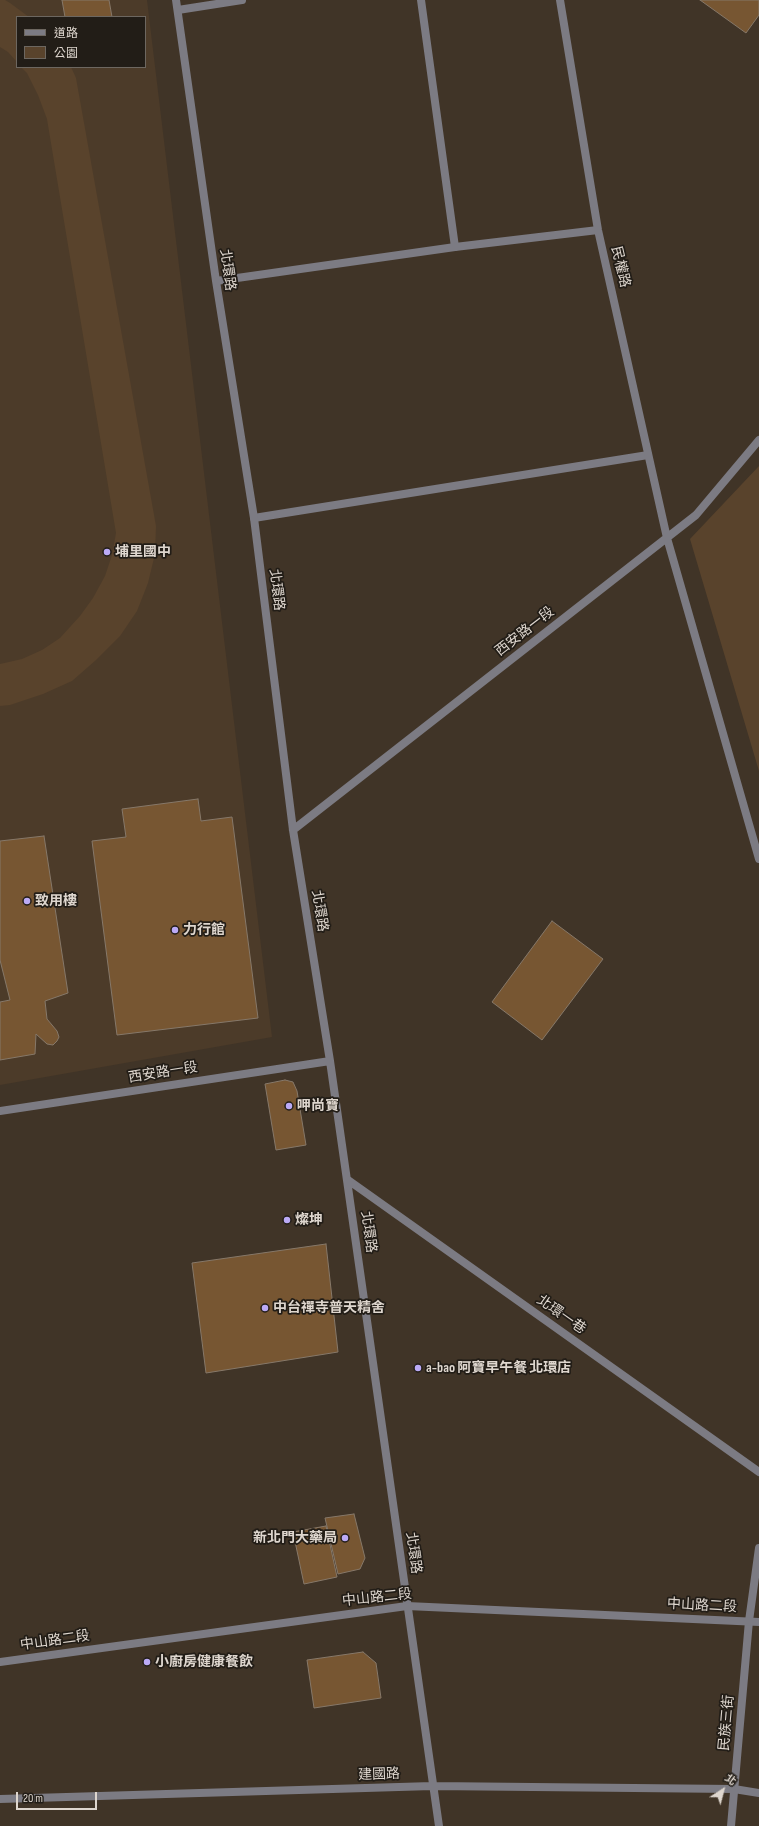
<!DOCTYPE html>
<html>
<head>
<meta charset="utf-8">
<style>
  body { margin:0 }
  #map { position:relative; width:759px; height:1826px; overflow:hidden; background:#403427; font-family:"Sofia Sans Condensed","Noto Sans TC",sans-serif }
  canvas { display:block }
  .legend { position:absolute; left:16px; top:16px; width:130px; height:52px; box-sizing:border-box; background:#221d17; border:1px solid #6d6760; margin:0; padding:5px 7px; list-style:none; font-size:12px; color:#ded6ce }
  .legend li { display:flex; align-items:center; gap:8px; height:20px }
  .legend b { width:20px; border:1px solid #6d6760 }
  .north { position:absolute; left:703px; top:1770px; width:40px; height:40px; -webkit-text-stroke:3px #221d17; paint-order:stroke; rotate:36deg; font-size:11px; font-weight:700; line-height:16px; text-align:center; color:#ded6ce }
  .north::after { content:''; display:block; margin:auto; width:14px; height:18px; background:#ded6ce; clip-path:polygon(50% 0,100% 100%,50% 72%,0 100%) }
  .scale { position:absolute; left:16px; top:1792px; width:81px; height:18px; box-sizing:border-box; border:2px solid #ded6ce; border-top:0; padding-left:5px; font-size:12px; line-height:14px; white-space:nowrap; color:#ded6ce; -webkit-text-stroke:3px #221d17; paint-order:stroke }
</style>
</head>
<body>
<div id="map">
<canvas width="759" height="1826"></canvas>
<ul class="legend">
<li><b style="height:5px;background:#7c7b83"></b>道路</li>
<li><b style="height:11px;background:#59432c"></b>公園</li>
</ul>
<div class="north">北</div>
<div class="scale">20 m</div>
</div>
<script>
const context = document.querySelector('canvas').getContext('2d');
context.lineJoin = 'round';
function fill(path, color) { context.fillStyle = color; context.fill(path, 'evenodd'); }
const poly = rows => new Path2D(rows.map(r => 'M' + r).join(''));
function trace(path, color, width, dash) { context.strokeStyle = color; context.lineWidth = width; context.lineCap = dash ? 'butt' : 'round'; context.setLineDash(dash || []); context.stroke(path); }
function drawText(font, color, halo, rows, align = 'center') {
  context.font = font + ' "Sofia Sans Condensed","Noto Sans TC",sans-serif'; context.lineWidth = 3.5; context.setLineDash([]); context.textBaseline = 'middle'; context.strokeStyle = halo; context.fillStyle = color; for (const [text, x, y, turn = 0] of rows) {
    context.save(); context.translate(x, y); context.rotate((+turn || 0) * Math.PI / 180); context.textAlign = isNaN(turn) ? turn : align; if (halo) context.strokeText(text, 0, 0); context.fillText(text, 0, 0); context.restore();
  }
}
const built = poly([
  [0,0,147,0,272,1037,0,1085],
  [17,17,145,17,145,67,17,67]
]);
const green = poly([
  [0,0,5,0,10,3,29,17,17,17,17,62,8,52,0,47],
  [21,67,71,67,76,78,156,526,155,554,148,583,137,611,120,636,96,660,72,681,43,694,10,705,0,706,0,664,22,659,42,650,60,638,80,616,93,598,105,576,112,555,116,533,47,119,38,95,27,73],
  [759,466,759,771,690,539]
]);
const building = poly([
  [62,0,109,0,112,17,65,17,62,0],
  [700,0,759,0,759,15,746,33,700,0],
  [198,799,201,821,232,817,258,1018,117,1035,92,841,126,837,122,809,198,799],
  [44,836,68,993,45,1001,47,1019,57,1031,59,1037,57,1041,53,1045,47,1044,36,1034,35,1054,0,1060,0,1002,10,1000,0,960,0,841,44,836],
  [552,921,603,959,542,1040,492,1002,552,921],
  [285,1080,293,1082,297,1091,306,1145,276,1150,265,1084,285,1080],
  [326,1244,338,1352,206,1373,192,1263,326,1244],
  [354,1514,365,1558,360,1569,338,1574,325,1518,354,1514],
  [326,1526,337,1577,304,1584,293,1532,326,1526],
  [363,1652,376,1663,381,1698,314,1708,307,1660,363,1652]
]);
const service = poly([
  [421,0,455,247],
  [178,10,242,0],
  [254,518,648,455]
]);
const minor = poly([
  [176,0,216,281,254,518,293,830,330,1061,439,1826],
  [560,0,598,230,667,538,759,859],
  [216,281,455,247,598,230],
  [293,830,696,515,759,440],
  [0,1111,330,1061],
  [348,1180,759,1472],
  [0,1799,432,1786,734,1789,759,1793],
  [731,1826,749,1621,759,1548]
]);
const tertiary = poly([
  [0,1662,407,1606,759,1622]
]);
const markers = [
  [107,552,4,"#bbaaf6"],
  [27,901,4,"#bbaaf6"],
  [175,930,4,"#bbaaf6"],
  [289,1106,4,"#bbaaf6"],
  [287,1220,4,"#bbaaf6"],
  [265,1308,4,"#bbaaf6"],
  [418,1368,4,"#bbaaf6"],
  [345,1538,4,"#bbaaf6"],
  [147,1662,4,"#bbaaf6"]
];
const streetNames = [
  ["民權路",620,267,77],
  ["北環路",227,270,82],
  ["北環路",276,590,83],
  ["西安路一段",525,632,-38],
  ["北環路",319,911,81],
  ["西安路一段",163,1073,-9],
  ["北環路",368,1232,82],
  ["北環一巷",561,1315,35],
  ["北環路",413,1553,82],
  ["中山路二段",377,1598,-6],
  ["中山路二段",702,1606,3],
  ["中山路二段",55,1641,-8],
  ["民族三街",727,1723,-85],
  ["建國路",379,1775,-2]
];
const poiNames = [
  ["埔里國中",115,552],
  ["致用樓",35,901],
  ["力行館",183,930],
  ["呷尚寶",297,1106],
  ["燦坤",295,1220],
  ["中台禪寺普天精舍",273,1308],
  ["a-bao 阿寶早午餐 北環店",426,1368],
  ["新北門大藥局",337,1538,"right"],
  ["小廚房健康餐飲",155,1662]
];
fill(built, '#4c3b29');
fill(green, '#59432c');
fill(building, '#775632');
trace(building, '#867869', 1);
trace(service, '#7c7b83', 8);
trace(minor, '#7c7b83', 8);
trace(tertiary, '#7c7b83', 8);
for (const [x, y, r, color] of markers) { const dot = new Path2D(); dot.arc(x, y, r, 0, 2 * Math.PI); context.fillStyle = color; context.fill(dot); trace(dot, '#221d17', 1.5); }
drawText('14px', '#ded6ce', '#221d17', streetNames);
drawText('bold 14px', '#ded6ce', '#221d17', poiNames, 'left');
</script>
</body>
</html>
